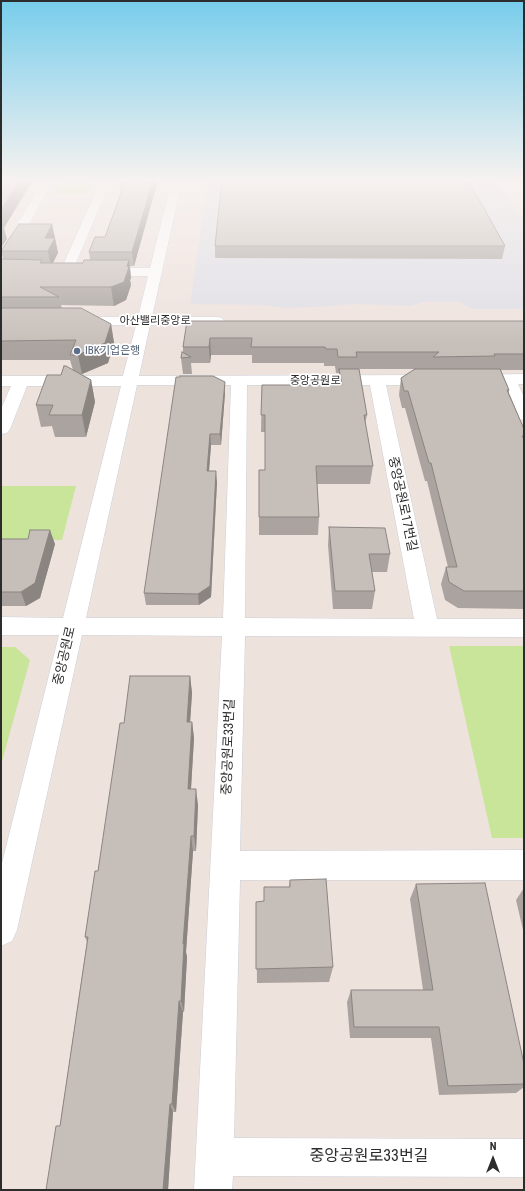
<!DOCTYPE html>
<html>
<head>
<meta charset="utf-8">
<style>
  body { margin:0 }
  #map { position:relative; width:525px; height:1191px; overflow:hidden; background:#eee2dd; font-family:"Roboto Condensed",sans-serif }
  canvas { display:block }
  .frame { position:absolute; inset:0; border:2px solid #2c2c2c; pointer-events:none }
  .north { position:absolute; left:473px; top:1139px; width:40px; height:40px; -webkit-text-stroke:3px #fff; paint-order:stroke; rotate:0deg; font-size:11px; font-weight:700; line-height:16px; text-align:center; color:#2c2c2c }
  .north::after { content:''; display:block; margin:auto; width:14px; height:18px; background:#2c2c2c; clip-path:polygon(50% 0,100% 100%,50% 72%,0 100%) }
</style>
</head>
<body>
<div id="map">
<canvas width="525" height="1191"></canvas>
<div class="frame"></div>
<div class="north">N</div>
</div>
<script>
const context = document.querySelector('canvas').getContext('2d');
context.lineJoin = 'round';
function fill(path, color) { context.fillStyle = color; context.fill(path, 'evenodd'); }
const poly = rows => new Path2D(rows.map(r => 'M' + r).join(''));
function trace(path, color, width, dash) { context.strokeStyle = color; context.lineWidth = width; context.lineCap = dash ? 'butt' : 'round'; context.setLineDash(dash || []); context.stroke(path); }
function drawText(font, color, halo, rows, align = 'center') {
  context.font = font + ' "Roboto Condensed","Noto Sans KR",sans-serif'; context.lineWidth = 3.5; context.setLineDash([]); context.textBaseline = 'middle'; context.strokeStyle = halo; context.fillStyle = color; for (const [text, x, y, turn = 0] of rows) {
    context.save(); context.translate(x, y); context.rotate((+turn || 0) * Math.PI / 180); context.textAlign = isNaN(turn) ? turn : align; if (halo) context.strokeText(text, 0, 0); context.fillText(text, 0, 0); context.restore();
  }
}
const industrial = poly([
  [208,180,497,180,524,222,524,309,473,309,459,302,423,302,411,306,356,304,315,307,284,308,261,305,190,304]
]);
const green = poly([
  [62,180,95,180,88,194,54,194],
  [1,486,76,486,62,540,1,540],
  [449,646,524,646,524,838,492,838],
  [1,647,15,647,30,660,1,765]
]);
const minor = poly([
  [44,180,54,180,7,262,5,265,1,266,1,251,44,180],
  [101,180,111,180,72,272,71,275,66,276,61,275,60,272,101,180],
  [172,180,182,180,152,317,217,317,222,318,224,321,222,324,217,325,150,325,139,376,431,375,437,377,439,380,437,383,431,385,386,385,437,619,524,619,524,637,245,636,240,851,524,850,524,880,240,880,234,1138,524,1139,524,1177,233,1176,232,1190,194,1190,222,636,82,635,17,930,12,941,1,946,1,867,59,635,1,635,1,617,63,618,121,386,27,386,10,429,7,433,1,434,1,409,11,386,1,386,1,376,123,376,136,325,75,325,70,324,68,321,70,318,75,317,138,317,148,276,100,276,95,275,94,272,95,269,100,268,150,268,172,180],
  [137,385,231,385,223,618,86,618,137,385],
  [247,385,370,385,414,619,245,618,247,385],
  [511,180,521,180,524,184,524,195,520,194,511,180],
  [524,374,524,384,518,384,524,397,524,420,518,419,516,415,502,384,475,385,469,383,467,380,469,377,475,375,524,374]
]);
const wall = poly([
  [119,180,158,180,134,266,130,266,131,278,130,280,131,285,126,300,114,306,61,305,62,308,111,324,114,343,108,363,82,374,81,374,91,380,95,402,86,437,55,437,52,426,41,427,36,405,61,375,73,370,70,360,1,360,1,259,3,259,1,251,52,224,58,253,53,263,83,263,90,260,89,252,105,237,121,193,120,193],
  [215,246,505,246,502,259,215,258],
  [187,321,524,321,524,370,501,370,509,390,509,393,524,429,524,609,458,608,445,600,441,584,446,567,448,567,427,481,425,481,405,408,402,408,399,395,401,378,415,369,359,369,367,415,365,424,373,466,370,484,317,484,319,517,318,535,259,535,259,470,265,470,265,432,261,432,262,385,338,385,339,373,336,373,335,366,324,366,324,363,252,363,252,355,211,355,210,363,191,363,192,374,183,374,181,358,183,353,183,347],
  [225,382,225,393,221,445,211,445,209,471,217,482,211,597,199,605,146,605,144,593],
  [329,527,390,554,387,572,372,572,375,591,372,609,333,609,328,545],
  [1,539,55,544,40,598,26,606,1,606],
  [190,676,192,693,190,722,192,722,194,738,191,789,198,805,196,851,193,851,186,952,187,957,184,1012,183,1012,176,1112,173,1112,168,1190,46,1190,60,1126,87,942,85,937,98,871,124,723],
  [290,880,333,967,329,982,257,983,256,902,264,901,289,887],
  [416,884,524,1064,524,1087,516,1093,439,1095,431,1038,350,1038,347,1002,351,990,423,990,410,899],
  [524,888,524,934,516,900]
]);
const shadedWall = poly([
  [20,180,33,180,4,228,7,239,1,248,1,210],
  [153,180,158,180,134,266,132,252],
  [52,224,58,253,51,266,45,238],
  [129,260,131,278,130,280,131,285,126,300,114,306,111,287,127,266],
  [111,324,114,343,108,363,82,374,78,355],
  [210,338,211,355,210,363,209,347],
  [91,380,95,402,86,437,82,415],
  [225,382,225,393,221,445,220,434],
  [210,434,211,445,208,483,207,471],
  [216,471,217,482,211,597,199,605,198,594],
  [50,530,55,544,40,598,26,606,21,592],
  [190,676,192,693,189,739,187,722],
  [192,722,194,738,190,805,188,789],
  [196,789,198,805,196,851,194,836],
  [191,836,193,851,186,952,187,957,184,1012,181,1001,183,944],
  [179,1001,183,1012,176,1112,172,1104],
  [170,1104,173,1112,168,1190,163,1190]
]);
const building = poly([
  [1,180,20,180,1,210,1,180],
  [126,180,153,180,132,252,89,252,95,237,105,237,126,180],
  [222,180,468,180,505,246,215,246,222,180],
  [19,224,52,224,45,238,55,238,48,251,1,251,19,224],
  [1,259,42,260,40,263,83,263,84,260,129,260,127,266,129,267,124,282,111,287,40,287,59,297,1,297,1,259],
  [1,308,81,308,111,324,105,343,78,355,70,355,76,340,1,341,1,308],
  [187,321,524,321,524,354,494,354,495,356,433,357,439,352,356,352,357,357,338,357,337,349,326,349,325,347,251,347,252,338,210,338,209,347,183,347,187,321],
  [182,352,191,357,181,358,182,352],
  [64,366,66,366,91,380,82,415,49,415,53,405,36,405,47,375,61,375,64,366],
  [339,369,359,369,367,415,364,415,373,466,316,466,319,517,259,517,259,470,265,470,265,415,261,415,262,385,342,385,339,369],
  [415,369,500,369,509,390,507,390,524,429,524,436,522,436,524,439,524,591,464,591,449,582,446,567,457,567,431,463,429,463,408,391,404,391,401,378,415,369],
  [180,376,213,376,225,382,220,434,210,434,207,471,216,471,210,586,198,594,144,593,176,377,180,377,180,376],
  [329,527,385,528,390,554,369,554,375,591,335,591,329,527],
  [30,530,50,530,35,583,21,592,1,592,1,539,28,539,30,530],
  [130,676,190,676,187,722,192,722,188,789,196,789,194,836,191,836,183,944,184,944,181,1001,179,1001,172,1104,170,1104,163,1190,46,1190,56,1126,60,1126,88,937,85,937,95,871,98,871,120,723,124,723,130,676],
  [326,879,333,967,256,969,256,902,264,901,264,887,290,887,290,880,326,879],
  [485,883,524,1064,524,1084,448,1086,439,1027,354,1027,351,990,433,990,416,884,485,883]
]);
const markers = [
  [77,351,4,"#5c6f8a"]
];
const farStreetnames = [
  ["아산밸리중앙로",155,321],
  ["중앙공원로",315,381]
];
const farServicenames = [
  ["IBK기업은행",85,351]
];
const streetNames = [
  ["중앙공원로17번길",402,504,78],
  ["중앙공원로",65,656,-77],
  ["중앙공원로33번길",229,747,-88]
];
const nearStreetnames = [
  ["중앙공원로33번길",369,1157]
];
fill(industrial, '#dedee6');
fill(green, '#c8e599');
trace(minor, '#c9d0d9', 1);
fill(minor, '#fff');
fill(wall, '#aaa39f');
fill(shadedWall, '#8b8582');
fill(building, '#c6beb9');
trace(building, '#8b8582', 1);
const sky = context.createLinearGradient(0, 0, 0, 347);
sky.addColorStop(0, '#77cdeb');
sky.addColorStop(0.52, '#f7f2f0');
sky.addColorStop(1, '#f7f2f000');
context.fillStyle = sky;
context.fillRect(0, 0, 525, 347);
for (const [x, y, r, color] of markers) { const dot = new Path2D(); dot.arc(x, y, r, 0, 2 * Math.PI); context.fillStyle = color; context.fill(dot); trace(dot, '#fff', 1.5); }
drawText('11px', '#2c2c2c', '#fff', farStreetnames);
drawText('11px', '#4e5e75', '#fff', farServicenames, 'left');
drawText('13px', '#2c2c2c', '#fff', streetNames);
drawText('16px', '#2c2c2c', '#fff', nearStreetnames);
</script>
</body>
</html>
